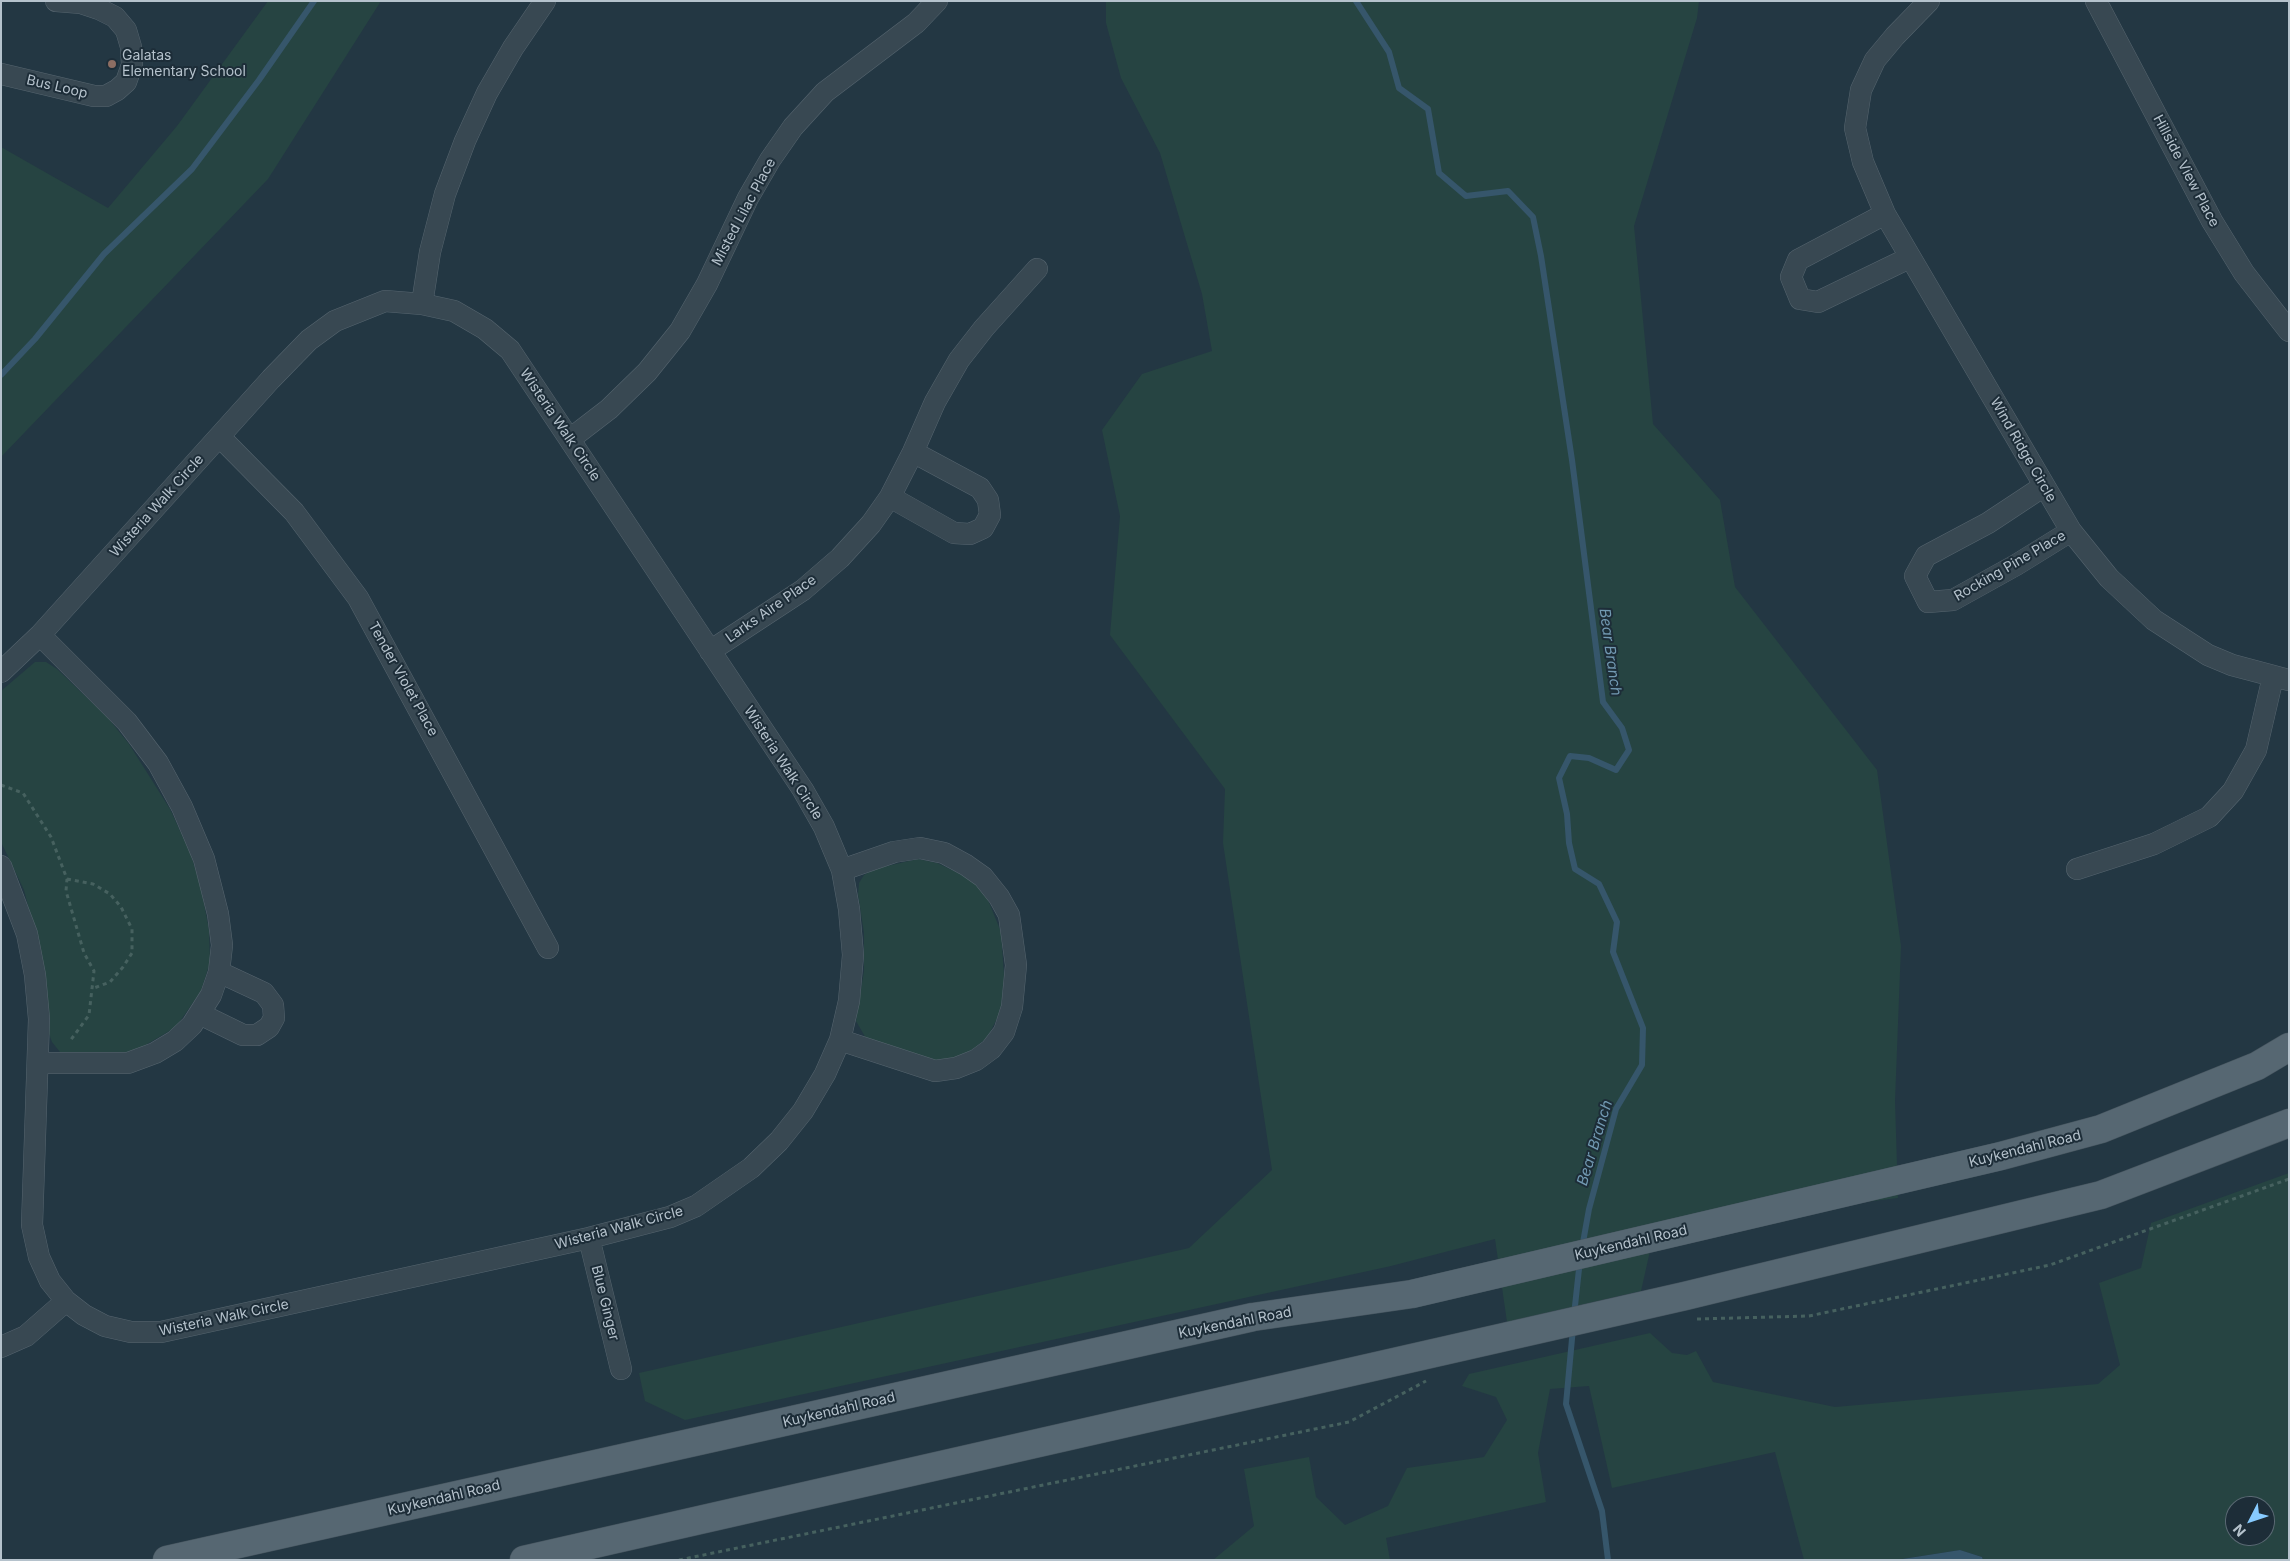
<!DOCTYPE html>
<html>
<head>
<meta charset="utf-8">
<style>
  body { margin:0 }
  #map { position:relative; width:2290px; height:1561px; overflow:hidden; background:#233743; font-family:Inter,sans-serif }
  canvas { display:block }
  .frame { position:absolute; inset:0; border:2px solid #b5c2cc; pointer-events:none }
  .north { position:absolute; left:2225px; top:1496px; width:50px; height:50px; box-sizing:border-box; background:#1d2d38; border:1px solid #5a6973; border-radius:50%; rotate:229deg; font-size:14px; font-weight:700; line-height:20px; text-align:center; color:#b5c2cc }
  .north::after { content:''; display:block; margin:auto; width:18px; height:22px; background:#87cbff; clip-path:polygon(50% 0,100% 100%,50% 72%,0 100%) }
</style>
</head>
<body>
<div id="map">
<canvas width="2290" height="1561"></canvas>
<div class="frame"></div>
<div class="north">N</div>
</div>
<script>
const context = document.querySelector('canvas').getContext('2d');
context.lineJoin = 'round';
function fill(path, color) { context.fillStyle = color; context.fill(path, 'evenodd'); }
const poly = rows => new Path2D(rows.map(r => 'M' + r).join(''));
function trace(path, color, width, dash) { context.strokeStyle = color; context.lineWidth = width; context.lineCap = dash ? 'butt' : 'round'; context.setLineDash(dash || []); context.stroke(path); }
function drawText(font, color, halo, rows, align = 'center') {
  context.font = font + ' Inter,sans-serif'; context.lineWidth = 4; context.setLineDash([]); context.textBaseline = 'middle'; context.strokeStyle = halo; context.fillStyle = color; for (const [text, x, y, turn = 0] of rows) {
    context.save(); context.translate(x, y); context.rotate((+turn || 0) * Math.PI / 180); context.textAlign = isNaN(turn) ? turn : align; if (halo) context.strokeText(text, 0, 0); context.fillText(text, 0, 0); context.restore();
  }
}
const green = poly([
  [268,1,381,1,268,179,1,457,1,147,108,208,177,126],
  [1106,1,1699,1,1697,18,1634,226,1653,424,1720,500,1735,587,1877,770,1901,946,1895,1101,1898,1198,1709,1221,1650,1251,1641,1291,1507,1322,1495,1239,1391,1266,685,1420,645,1401,639,1373,1189,1248,1272,1170,1223,843,1225,789,1110,635,1120,516,1102,430,1142,374,1212,351,1202,294,1160,153,1121,78,1106,23],
  [35,662,46,662,57,669,108,718,129,744,170,809,191,855,201,888,209,930,210,962,201,991,176,1027,137,1050,107,1056,72,1057,60,1052,52,1042,48,1031,41,956,24,890,1,842,1,691],
  [918,859,937,863,971,879,986,895,1001,932,1004,975,1001,1011,987,1038,964,1056,934,1062,867,1040,856,1021,864,971,864,933,858,894,859,883,864,875,874,869],
  [2289,1173,2289,1560,1983,1560,1982,1557,1960,1550,1896,1560,1804,1560,1775,1452,1612,1488,1589,1386,1550,1389,1538,1453,1546,1502,1386,1538,1390,1560,1213,1560,1254,1526,1244,1469,1309,1457,1316,1497,1345,1525,1388,1506,1407,1468,1484,1457,1507,1420,1496,1397,1462,1386,1469,1374,1650,1333,1672,1353,1687,1355,1696,1351,1713,1382,1835,1407,2098,1384,2120,1365,2099,1283,2141,1268,2151,1223],
  [2235,1506,2265,1506,2265,1536,2235,1536]
]);
const water = poly([
  [1960,1550,1982,1557,1983,1560,1896,1560]
]);
const stream = poly([
  [1356,1,1389,52,1399,88,1428,109,1439,173,1466,196,1508,191,1533,217,1541,256,1572,460,1603,702,1622,728,1629,750,1616,770,1589,758,1570,756,1559,778,1567,814,1569,843,1575,869,1599,884,1617,922,1613,952,1643,1028,1642,1065,1616,1109,1589,1209,1582,1248],
  [1,375,35,339,104,254,192,169,259,80,314,1],
  [1574,1315,1580,1260],
  [1573,1328,1566,1404,1602,1511,1608,1560]
]);
const path = poly([
  [1,785,23,793,51,837,67,879,66,891,84,953,94,971,89,1015,70,1041],
  [67,879,93,884,110,894,121,907,132,929,132,953,123,967,110,982,94,988],
  [1697,1319,1809,1316,2050,1265,2289,1179],
  [679,1560,1349,1422,1426,1381]
]);
const minor = poly([
  [1929,1,1895,36,1875,60,1861,90,1855,128,1863,162,1885,214,2071,531,2109,578,2154,620,2208,655,2232,665,2289,680],
  [2096,1,2212,221,2244,273,2289,331],
  [1,74,94,96,106,96,117,90,126,82,132,65,131,47,126,30,115,17,99,9,81,3,56,1],
  [1885,214,1798,260,1791,277,1800,299,1818,302,1909,258],
  [422,304,430,252,445,194,465,141,487,93,513,48,545,1],
  [220,437,294,512,358,598,548,948],
  [570,439,609,409,647,372,680,331,707,284,748,198,770,160,793,127,825,92,916,23,937,1],
  [2044,486,1988,523,1926,556,1915,576,1928,602,1953,600,2016,565,2071,531],
  [890,497,954,533,970,534,983,528,990,515,988,500,980,488,913,452],
  [710,651,803,590,840,558,871,524,890,497,913,452,935,402,959,360,984,328,1037,269],
  [1,672,40,635,271,379,309,340,335,321,385,301,422,304,454,311,485,329,510,350,803,790,824,827,842,870,849,909,853,955,849,1001,840,1040,825,1074,803,1111,779,1141,751,1168,696,1206,670,1217,589,1238,161,1332,131,1332,105,1326,84,1315,66,1301,50,1281,39,1257,32,1225,39,1019,35,975,27,934,1,866],
  [2077,869,2154,844,2209,817,2233,791,2256,750,2273,677],
  [200,1014,243,1035,257,1035,269,1027,274,1018,273,1005,264,993,219,972],
  [840,1040,935,1071,956,1068,976,1060,991,1049,1004,1032,1012,1007,1016,965,1009,915,999,897,983,877,966,865,944,853,920,848,894,852,842,870],
  [39,1063,128,1063,155,1053,175,1041,192,1025,211,995,219,972,222,945,218,914,204,859,182,807,158,763,127,722,40,635],
  [589,1238,621,1369],
  [1,1347,26,1336,66,1301]
]);
const major = poly([
  [167,1560,1253,1317,1412,1294,2001,1156,2101,1129,2257,1066,2289,1047],
  [524,1560,1685,1296,2101,1195,2289,1123]
]);
const markers = [
  [112,64,5,"#8d6e63"]
];
const poiNames = [
  ["Galatas",122,56],
  ["Elementary School",122,72]
];
const streetNames = [
  ["Bus Loop",57,87,13],
  ["Hillside View Place",2186,171,62],
  ["Misted Lilac Place",744,212,-62],
  ["Wisteria Walk Circle",560,425,56],
  ["Wind Ridge Circle",2023,450,60],
  ["Wisteria Walk Circle",157,506,-48],
  ["Rocking Pine Place",2010,566,-30],
  ["Larks Aire Place",771,609,-35],
  ["Tender Violet Place",403,679,61],
  ["Wisteria Walk Circle",783,763,57],
  ["Kuykendahl Road",2025,1149,-14],
  ["Wisteria Walk Circle",619,1228,-15],
  ["Kuykendahl Road",1631,1243,-13],
  ["Blue Ginger",605,1303,76],
  ["Wisteria Walk Circle",224,1318,-12],
  ["Kuykendahl Road",1235,1323,-11],
  ["Kuykendahl Road",839,1410,-13],
  ["Kuykendahl Road",444,1498,-13]
];
const waterNames = [
  ["Bear Branch",1610,652,82],
  ["Bear Branch",1595,1143,-73]
];
fill(green, '#264442');
fill(water, '#36566b');
trace(stream, '#36566b', 6);
trace(minor, '#56656f', 22);
trace(major, '#45545e', 29);
trace(path, '#46615f', 3, [4, 4]);
trace(minor, '#384852', 21);
trace(major, '#566772', 28);
for (const [x, y, r, color] of markers) { const dot = new Path2D(); dot.arc(x, y, r, 0, 2 * Math.PI); context.fillStyle = color; context.fill(dot); trace(dot, '#1d2d38', 2); }
drawText('14px', '#b5c2cc', '#1d2d38', poiNames, 'left');
drawText('14px', '#b5c2cc', '#1d2d38', streetNames);
drawText('italic 15px', '#7299b2', '#1d2d38', waterNames);
</script>
</body>
</html>
